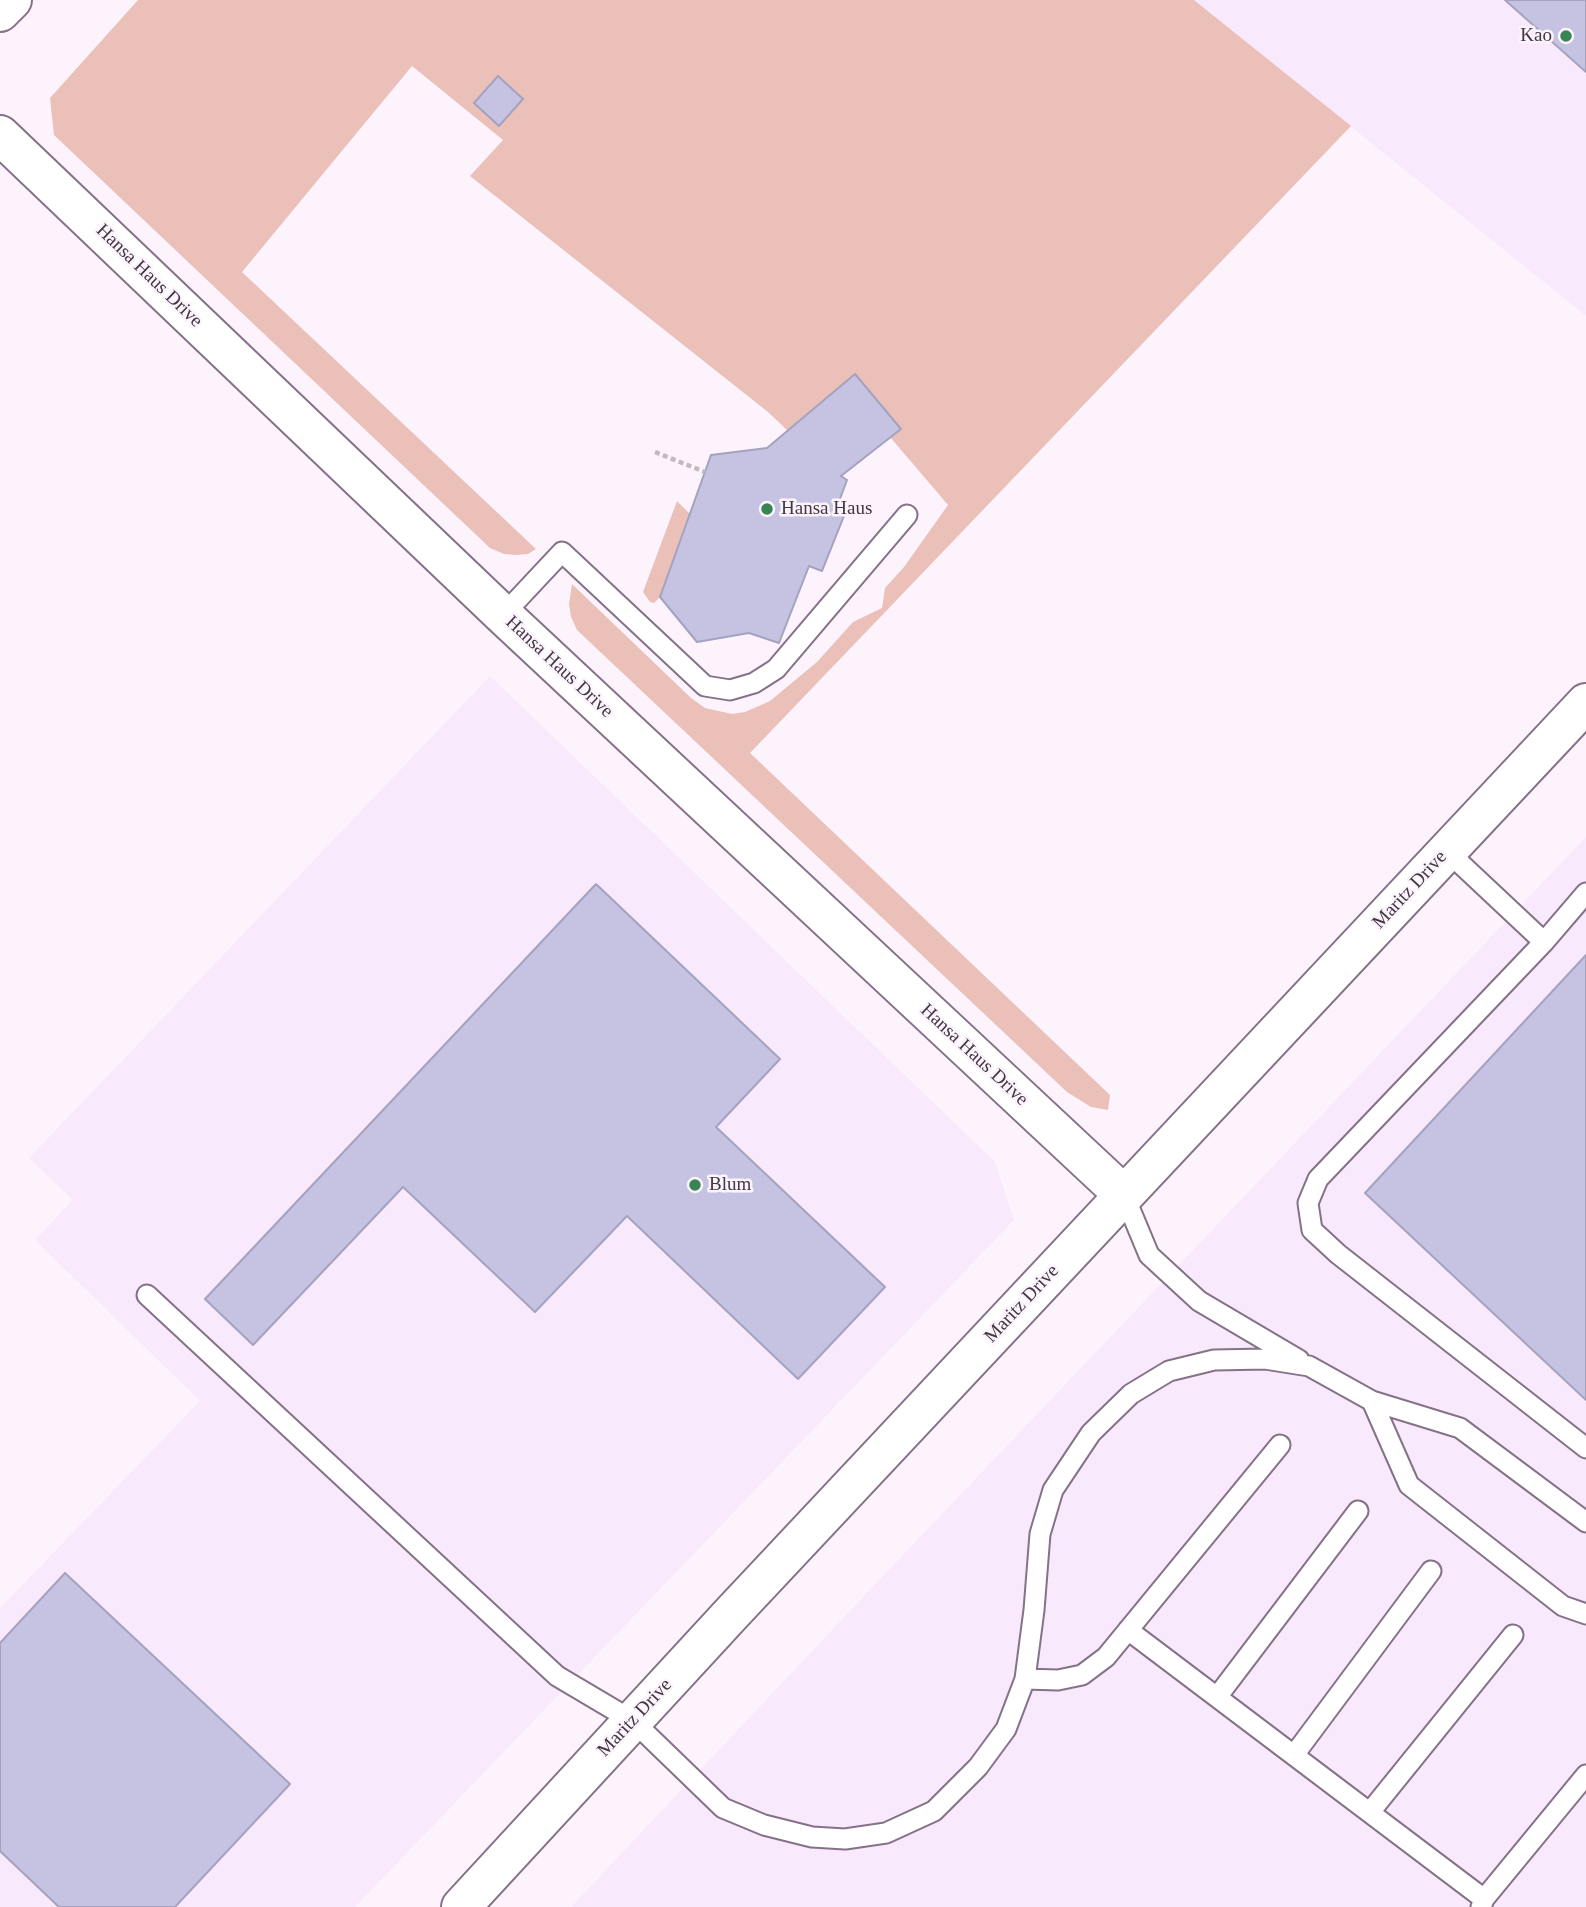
<!DOCTYPE html>
<html>
<head>
<meta charset="utf-8">
<style>
  body { margin:0 }
  canvas { display:block; background:#fcf3fd }
</style>
</head>
<body>
<canvas width="1586" height="1907"></canvas>
<script>
const context = document.querySelector('canvas').getContext('2d');
context.lineJoin = 'round';
function fill(path, color) { context.fillStyle = color; context.fill(path, 'evenodd'); }
const poly = rows => new Path2D(rows.map(r => 'M' + r).join(''));
function trace(path, color, width, dash) { context.strokeStyle = color; context.lineWidth = width; context.lineCap = dash ? 'butt' : 'round'; context.setLineDash(dash || []); context.stroke(path); }
function drawText(font, color, halo, rows, align = 'center') {
  context.font = font + ' Georgia,serif'; context.lineWidth = 5; context.setLineDash([]); context.textBaseline = 'middle'; context.strokeStyle = halo; context.fillStyle = color; for (const [text, x, y, turn = 0] of rows) {
    context.save(); context.translate(x, y); context.rotate((+turn || 0) * Math.PI / 180); context.textAlign = isNaN(turn) ? turn : align; if (halo) context.strokeText(text, 0, 0); context.fillText(text, 0, 0); context.restore();
  }
}
const built = poly([
  [1194,0,1586,0,1586,316],
  [490,676,995,1162,1014,1220,355,1907,0,1907,0,1608,200,1401,35,1240,73,1200,29,1158],
  [1586,837,1586,1907,571,1907,864,1596]
]);
const green = poly([
  [138,0,1194,0,1351,126,750,753,1110,1095,1108,1110,1091,1107,1067,1092,577,630,571,617,569,604,572,584,691,698,705,708,732,714,745,712,770,701,817,662,853,622,882,608,885,588,904,567,948,505,890,437,901,429,855,375,788,431,768,412,470,176,503,140,412,66,242,272,536,549,528,554,516,555,504,554,490,548,54,135,50,98],
  [677,501,690,514,660,597,654,603,650,602,643,592]
]);
const building = poly([
  [1505,0,1586,0,1586,72,1505,0],
  [498,76,523,99,499,126,474,103,498,76],
  [855,374,901,429,841,476,847,480,837,507,846,511,822,571,809,566,779,643,749,633,697,642,660,597,711,455,767,448,855,374],
  [596,884,780,1059,716,1127,885,1287,798,1379,627,1216,535,1312,403,1187,253,1345,205,1299,596,884],
  [1586,955,1586,1400,1365,1193,1586,955],
  [65,1573,290,1784,175,1907,59,1907,0,1851,0,1643,65,1573]
]);
const path = poly([
  [655,452,705,472]
]);
const service = poly([
  [503,615,562,552,705,686,730,690,754,683,776,669,907,515],
  [1447,851,1544,942,1318,1179,1308,1203,1312,1230,1338,1254,1586,1448],
  [1544,942,1586,893],
  [1124,1195,1149,1255,1199,1301,1299,1360],
  [147,1295,557,1676,633,1721,723,1808,764,1825,812,1837,845,1839,886,1833,934,1811,978,1767,1006,1729,1025,1679,1034,1610,1040,1534,1053,1490,1091,1433,1131,1394,1169,1371,1214,1360,1265,1359,1309,1366,1372,1401,1460,1428,1586,1522],
  [1372,1401,1409,1485,1563,1606,1586,1614],
  [1128,1630,1484,1899],
  [1025,1679,1058,1680,1082,1675,1106,1657,1280,1445],
  [1217,1697,1358,1511],
  [1294,1755,1431,1571],
  [1370,1812,1513,1635],
  [1481,1907,1484,1899,1586,1775]
]);
const minor = poly([
  [0,135,503,615,1124,1195]
]);
const tertiary = poly([
  [461,1907,732,1613,1586,703]
]);
const primary = poly([
  [0,12,12,0]
]);
const markers = [
  [1566,36,7,"#388453"],
  [767,509,7,"#388453"],
  [695,1185,7,"#388453"]
];
const poiNames = [
  ["Kao",1552,36,"right"],
  ["Hansa Haus",781,509],
  ["Blum",709,1185]
];
const streetNames = [
  ["Hansa Haus Drive",149,276,44],
  ["Hansa Haus Drive",559,667,43],
  ["Maritz Drive",1410,890,-47],
  ["Hansa Haus Drive",974,1055,43],
  ["Maritz Drive",1022,1304,-47],
  ["Maritz Drive",635,1718,-47]
];
fill(built, '#f9e9fc');
fill(green, '#eac0b9');
fill(building, '#c5c3e1');
trace(building, '#a4a2bf', 2);
trace(service, '#857188', 23);
trace(minor, '#857188', 42);
trace(tertiary, '#857188', 42);
trace(primary, '#857188', 42);
trace(path, '#c1b8c2', 4.5, [5, 3.5]);
trace(service, '#fff', 19);
trace(minor, '#fff', 38);
trace(tertiary, '#fff', 38);
trace(primary, '#fff', 38);
for (const [x, y, r, color] of markers) { const dot = new Path2D(); dot.arc(x, y, r, 0, 2 * Math.PI); context.fillStyle = color; context.fill(dot); trace(dot, '#fcf3fd', 2.5); }
drawText('19px', '#413842', '#fcf3fd', poiNames, 'left');
drawText('19px', '#413842', '#fcf3fd', streetNames);
</script>
</body>
</html>
